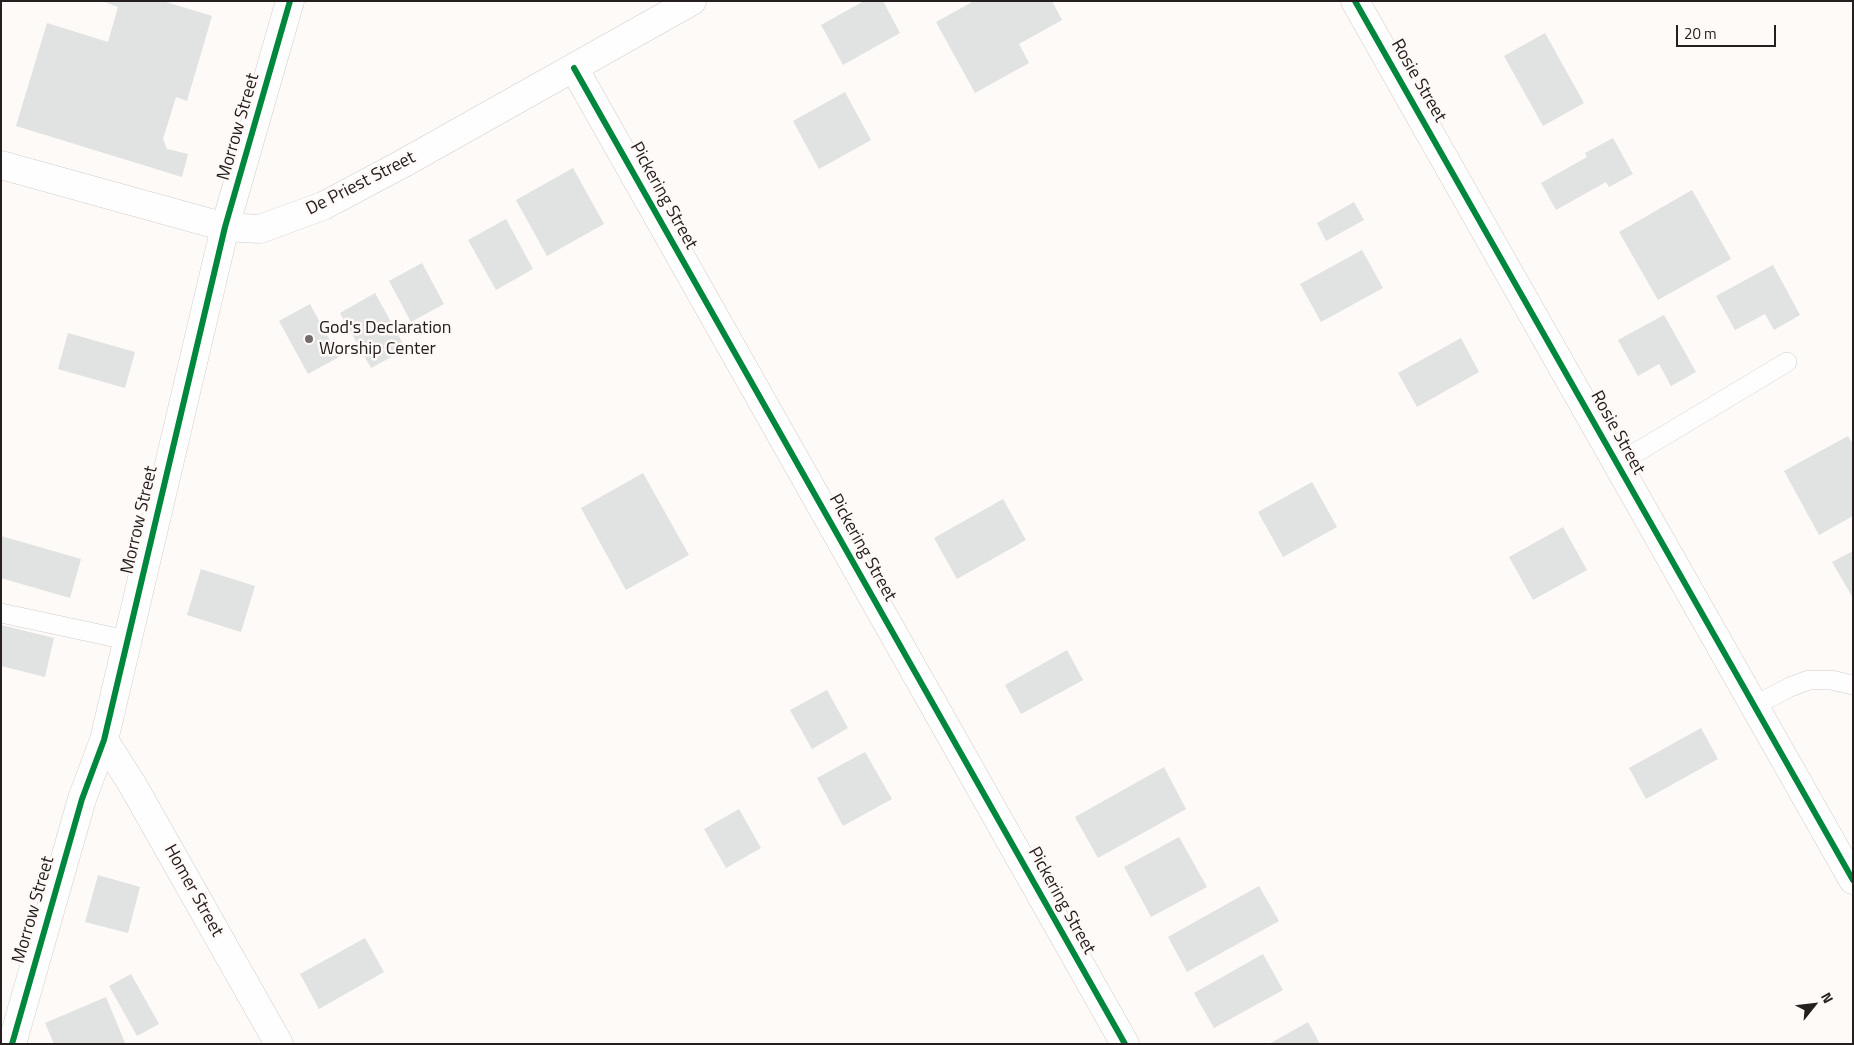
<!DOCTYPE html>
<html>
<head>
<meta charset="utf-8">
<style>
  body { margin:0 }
  #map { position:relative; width:1854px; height:1045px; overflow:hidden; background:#fdfaf8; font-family:"Titillium Web",sans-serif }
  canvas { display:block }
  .frame { position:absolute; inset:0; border:2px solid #25201f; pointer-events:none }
  .north { position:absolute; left:1789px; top:980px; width:50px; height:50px; -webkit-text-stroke:4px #fef9f7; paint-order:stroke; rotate:61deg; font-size:14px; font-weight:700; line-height:20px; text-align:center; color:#25201f }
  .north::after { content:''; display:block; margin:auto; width:18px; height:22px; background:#25201f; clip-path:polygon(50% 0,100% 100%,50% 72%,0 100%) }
  .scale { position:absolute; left:1676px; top:25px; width:100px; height:22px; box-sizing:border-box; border:2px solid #25201f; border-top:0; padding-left:6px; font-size:15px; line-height:18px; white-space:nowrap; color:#25201f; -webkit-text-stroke:4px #fef9f7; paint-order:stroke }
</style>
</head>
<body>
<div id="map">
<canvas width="1854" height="1045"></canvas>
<div class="frame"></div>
<div class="north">N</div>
<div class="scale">20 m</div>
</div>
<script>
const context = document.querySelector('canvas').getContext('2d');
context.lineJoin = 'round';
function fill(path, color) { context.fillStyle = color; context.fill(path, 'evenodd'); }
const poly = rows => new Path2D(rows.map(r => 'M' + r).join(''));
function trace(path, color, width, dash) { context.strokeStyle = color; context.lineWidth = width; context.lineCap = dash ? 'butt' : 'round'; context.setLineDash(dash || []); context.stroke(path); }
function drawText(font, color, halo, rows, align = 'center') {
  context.font = font + ' "Titillium Web",sans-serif'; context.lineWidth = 5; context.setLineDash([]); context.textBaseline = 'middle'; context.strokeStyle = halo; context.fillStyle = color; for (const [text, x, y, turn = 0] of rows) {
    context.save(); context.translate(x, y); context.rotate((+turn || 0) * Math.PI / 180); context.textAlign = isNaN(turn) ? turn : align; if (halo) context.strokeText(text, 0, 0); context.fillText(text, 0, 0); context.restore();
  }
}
const building = poly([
  [102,1,163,1,212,16,187,101,176,97,163,139,167,149,188,154,182,177,16,126,47,23,108,42,118,7],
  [864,1,883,1,900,33,843,65,821,25],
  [974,1,1052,1,1062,20,1019,44,1029,63,975,93,936,22],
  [1545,33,1584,103,1543,126,1504,56],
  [845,92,871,140,819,169,793,121],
  [1613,138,1633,174,1609,187,1606,182,1556,210,1541,183,1587,157,1585,153],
  [573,168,604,224,547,256,516,200],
  [1692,190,1731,259,1658,300,1619,232],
  [1354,202,1364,220,1326,241,1317,223],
  [506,219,533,269,496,290,468,240],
  [1362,250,1383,288,1321,322,1300,284],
  [422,263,444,304,411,322,389,281],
  [1773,265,1800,315,1774,330,1765,314,1735,330,1716,296],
  [375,293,406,349,371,368,340,313],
  [310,304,339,357,308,374,279,321],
  [1664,315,1696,372,1671,386,1659,364,1638,376,1618,340],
  [68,333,135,352,125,388,58,369],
  [1461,338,1479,372,1417,407,1398,373],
  [1848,436,1853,444,1853,516,1819,535,1784,471],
  [643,473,689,555,626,590,581,508],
  [1312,482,1337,527,1283,557,1258,512],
  [1003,499,1026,540,957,579,934,538],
  [1563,527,1587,570,1533,600,1509,557],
  [1,536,81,559,70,598,1,578],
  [1853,551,1853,598,1832,562],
  [201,569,255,586,241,632,187,615],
  [1,625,54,638,45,677,1,666],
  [1067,650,1083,680,1021,714,1005,685],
  [827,690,848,728,812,749,790,710],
  [1701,728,1718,759,1646,799,1629,768],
  [865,752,892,799,843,826,817,778],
  [1164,767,1186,809,1098,858,1075,817],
  [739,809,761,848,726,868,704,829],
  [1179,837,1207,887,1151,917,1124,867],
  [98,875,140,887,128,933,85,922],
  [1259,886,1279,921,1187,972,1168,937],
  [365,938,384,972,319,1009,300,974],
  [1263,954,1283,990,1214,1028,1194,993],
  [131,974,159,1024,137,1036,109,986],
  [106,997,125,1043,54,1044,45,1023],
  [1308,1022,1320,1044,1269,1044]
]);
const lane = poly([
  [1617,464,1787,362],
  [1,613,127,640],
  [1754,706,1790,687,1809,680,1831,680,1853,685]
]);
const street = poly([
  [1355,1,1853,880],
  [574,68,1125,1044],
  [104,740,132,784,279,1044],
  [12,1044,82,799,104,740,225,227,290,1]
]);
const secondary = poly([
  [1,165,225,227,260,229,323,206,402,164,692,1]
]);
const cycleway = poly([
  [1355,1,1853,880],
  [574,68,1125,1044],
  [12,1044,82,799,104,740,225,227,290,1]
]);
const markers = [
  [309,339,5,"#716c6b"]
];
const streetNames = [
  ["Rosie Street",1418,81,60],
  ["Morrow Street",239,127,-74],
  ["De Priest Street",361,184,-27],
  ["Pickering Street",663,196,61],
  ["Rosie Street",1617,433,61],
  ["Morrow Street",140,520,-77],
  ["Pickering Street",862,548,61],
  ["Homer Street",193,891,61],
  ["Pickering Street",1061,901,61],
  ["Morrow Street",34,910,-74]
];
const poiNames = [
  ["God's Declaration",319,329],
  ["Worship Center",319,350]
];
fill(building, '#e1e2e2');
trace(lane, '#d0cdcb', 20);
trace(street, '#d0cdcb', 29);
trace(secondary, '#d0cdcb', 29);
trace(lane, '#fffefe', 19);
trace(street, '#fffefe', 28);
trace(secondary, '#fffefe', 28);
trace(cycleway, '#00873e', 6);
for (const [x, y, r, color] of markers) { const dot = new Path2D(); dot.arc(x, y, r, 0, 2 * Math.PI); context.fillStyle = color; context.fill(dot); trace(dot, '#fef9f7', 2); }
drawText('18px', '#25201f', '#fef9f7', streetNames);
drawText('18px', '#25201f', '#fef9f7', poiNames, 'left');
</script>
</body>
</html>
